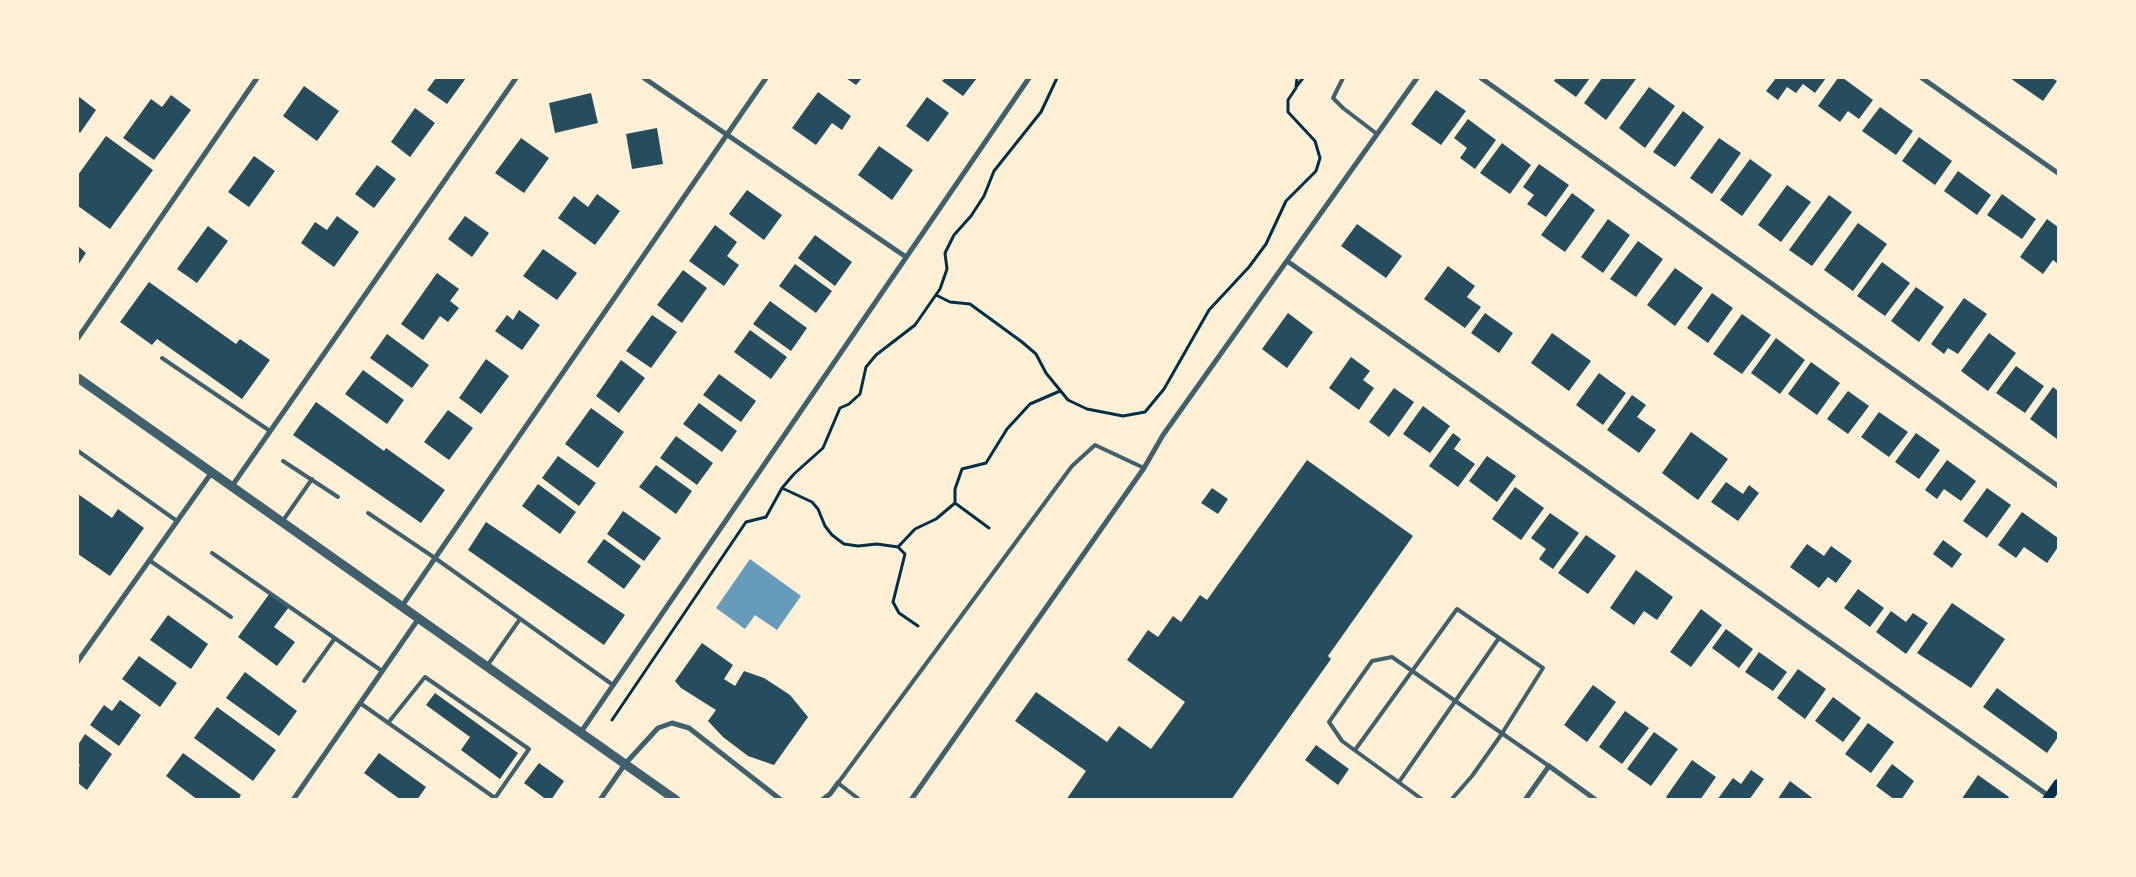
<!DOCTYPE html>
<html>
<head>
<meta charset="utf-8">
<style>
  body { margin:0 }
  #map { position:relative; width:2136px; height:877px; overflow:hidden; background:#fdf0d5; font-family:Merriweather,serif }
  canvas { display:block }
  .frame { position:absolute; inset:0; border:79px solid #fdf0d5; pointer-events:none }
</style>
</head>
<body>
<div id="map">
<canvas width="2136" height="877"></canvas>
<div class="frame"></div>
</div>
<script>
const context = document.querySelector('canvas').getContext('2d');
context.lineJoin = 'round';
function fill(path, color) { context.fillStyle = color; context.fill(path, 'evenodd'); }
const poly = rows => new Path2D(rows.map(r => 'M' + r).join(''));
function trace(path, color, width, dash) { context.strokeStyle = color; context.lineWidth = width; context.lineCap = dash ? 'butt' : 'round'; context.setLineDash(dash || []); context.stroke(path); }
const water = poly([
  [750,559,801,596,777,630,755,615,745,629,716,608]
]);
const building = poly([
  [436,78,466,78,447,104,427,90],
  [846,78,862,78,856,85],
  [945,78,977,78,963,96,942,81],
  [1556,78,1590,78,1576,97,1554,81],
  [1602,78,1636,79,1606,120,1584,103],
  [1776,78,1826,78,1815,93,1803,84,1796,93,1787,87,1778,100,1766,91],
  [1838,78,1843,78,1873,100,1859,119,1848,111,1840,122,1818,106],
  [2010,78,2052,78,2057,81,2043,101],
  [304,86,339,111,317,141,283,116],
  [1649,87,1675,106,1645,148,1619,128],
  [1436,90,1466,111,1441,145,1411,124],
  [818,92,851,116,842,130,832,123,816,145,792,128],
  [591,93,598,123,555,133,549,103],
  [171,95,191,110,154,160,123,138,151,99,162,107],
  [78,96,96,110,80,133,78,131],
  [927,97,949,113,928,142,906,126],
  [1880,107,1913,131,1896,155,1862,131],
  [415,108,435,123,410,157,391,142],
  [1683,111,1704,127,1675,167,1653,152],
  [1468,119,1496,140,1475,169,1460,158,1467,148,1454,138],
  [657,128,663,164,632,169,626,134],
  [106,136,153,170,110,229,78,206,78,175],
  [1919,137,1952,161,1935,185,1902,161],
  [521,138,549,158,524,193,495,173],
  [1719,138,1741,153,1712,194,1690,178],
  [1502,143,1531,165,1510,194,1480,173],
  [879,146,913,170,892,200,858,175],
  [254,156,275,171,249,207,228,192],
  [1750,159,1772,175,1742,216,1720,200],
  [1539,164,1569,185,1546,217,1527,204,1534,195,1523,187],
  [377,165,396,179,374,208,355,194],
  [1958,171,1991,195,1977,215,1944,191],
  [1787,185,1811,202,1781,242,1758,225],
  [747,190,782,215,764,240,729,214],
  [1572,193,1595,210,1565,252,1541,235],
  [597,194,620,211,595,245,558,218,574,196,588,207],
  [2002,194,2036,219,2022,239,1987,215],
  [1829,195,1852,212,1812,266,1789,250],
  [337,216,359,232,334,267,301,243,315,222,327,230],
  [465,216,489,233,472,257,448,239],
  [1608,219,1630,235,1603,273,1581,257],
  [2047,219,2058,227,2058,264,2053,260,2043,274,2020,257],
  [1858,223,1887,244,1853,291,1824,270],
  [1357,224,1402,256,1386,278,1341,246],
  [715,225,737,242,727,256,739,265,724,286,689,261],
  [208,226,228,241,197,283,177,269],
  [815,235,852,262,835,286,798,258],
  [1638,241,1663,259,1636,297,1610,279],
  [78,246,86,253,78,265],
  [543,249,577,273,557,300,523,276],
  [1882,262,1910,283,1885,316,1857,296],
  [795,264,832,291,816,313,779,286],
  [1448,266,1475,286,1467,297,1481,307,1465,328,1424,299],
  [1675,268,1703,288,1675,326,1647,305],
  [683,270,707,288,682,323,657,305],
  [437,273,459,289,450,301,459,308,448,322,440,316,423,340,401,324],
  [149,282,236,344,240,339,270,360,242,399,157,339,152,345,120,322],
  [1916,287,1944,307,1919,342,1891,321],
  [1712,293,1733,308,1708,343,1687,328],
  [1964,298,1987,314,1958,354,1948,348,1944,354,1931,344],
  [770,301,807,328,791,351,753,324],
  [519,310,540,325,522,350,495,331,507,315,513,320],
  [1288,313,1313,332,1287,368,1262,349],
  [1485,313,1513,333,1499,353,1471,333],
  [1742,314,1771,335,1742,374,1713,354],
  [652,315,677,332,651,368,626,351],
  [750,330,787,357,771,379,734,352],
  [1552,333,1591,361,1569,391,1531,363],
  [1989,333,2016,353,1988,391,1961,371],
  [387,334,429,365,412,388,370,358],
  [1776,338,1805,360,1780,394,1751,373],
  [1351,357,1370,371,1363,380,1374,388,1359,410,1329,388],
  [486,359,509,376,481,414,459,398],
  [621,360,645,378,619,413,596,396],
  [1811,362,1840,383,1817,415,1788,394],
  [2016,366,2044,386,2025,413,1996,393],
  [363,370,404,400,387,424,345,394],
  [1599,373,1626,393,1603,425,1576,405],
  [719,374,756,401,741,422,703,395],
  [2053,387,2058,391,2057,439,2030,419],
  [1394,388,1414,402,1389,437,1369,422],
  [1848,391,1869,406,1848,434,1827,419],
  [1632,395,1646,405,1637,417,1656,430,1639,453,1607,430],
  [316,402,384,451,386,448,445,490,421,523,293,435],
  [699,403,737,431,722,452,683,424],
  [1423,406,1450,426,1430,453,1403,434],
  [591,408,624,432,598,468,565,444],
  [448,410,473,428,449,460,424,442],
  [1879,412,1908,432,1889,457,1861,437],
  [1691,432,1728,459,1698,500,1662,473],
  [1453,433,1461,439,1454,449,1475,464,1458,487,1429,466],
  [1916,433,1940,450,1919,479,1895,462],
  [676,436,713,463,697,485,660,458],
  [558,456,596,483,579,506,542,478],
  [1487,456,1516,476,1497,502,1469,481],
  [1307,460,1413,536,1328,656,1331,659,1231,800,1066,800,1086,771,1015,721,1036,692,1107,742,1119,726,1151,749,1185,702,1127,660,1148,630,1158,637,1173,616,1181,622,1200,595,1207,600],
  [1947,460,1976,481,1961,501,1944,489,1937,499,1925,490],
  [656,465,692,491,676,514,639,487],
  [1726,482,1743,494,1749,485,1759,493,1738,521,1711,502],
  [538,484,576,512,560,534,522,506],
  [1515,487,1544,508,1521,540,1492,519],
  [1212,488,1228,499,1218,514,1201,503],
  [1987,488,2011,505,1987,538,1963,521],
  [78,494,112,518,118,509,144,528,110,576,78,554],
  [623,511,661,538,644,561,607,534],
  [2022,512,2058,538,2058,547,2047,563,2024,547,2016,558,1998,545],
  [1550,513,1579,533,1553,569,1539,559,1546,549,1531,538],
  [486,522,625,615,604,645,468,550],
  [1586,535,1616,556,1588,594,1558,573],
  [604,539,641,566,624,589,587,562],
  [1943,540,1962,554,1952,568,1933,554],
  [1807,544,1824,556,1831,546,1852,561,1836,583,1828,577,1819,588,1790,567],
  [1636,570,1673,597,1657,620,1644,611,1634,625,1610,608],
  [1858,589,1884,608,1870,627,1844,608],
  [270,593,289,607,274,627,295,642,277,666,238,637],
  [1952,603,2005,639,1971,688,1917,653],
  [1701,609,1722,625,1691,667,1670,652],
  [1891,611,1906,622,1913,613,1928,623,1906,654,1876,632],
  [168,615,208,644,191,669,150,640],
  [1726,629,1753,649,1739,668,1712,648],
  [702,643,733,665,724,679,735,686,744,671,764,678,790,695,808,717,774,765,748,756,723,737,708,721,716,710,681,688,675,681],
  [1759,652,1787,672,1773,691,1745,672],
  [139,656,177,683,160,707,122,679],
  [1798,669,1826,689,1805,719,1777,698],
  [245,672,297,711,279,736,226,698],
  [1593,685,1616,702,1587,742,1564,725],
  [1997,688,2058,733,2058,737,2047,753,1983,707],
  [435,693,518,753,500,779,461,750,470,737,426,705],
  [1833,697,1861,718,1843,742,1815,721],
  [120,700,141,715,119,746,90,725,104,705,112,711],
  [217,707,276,750,253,781,194,738],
  [1625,711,1649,728,1622,764,1599,747],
  [1868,723,1894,742,1871,773,1845,754],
  [1654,732,1678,749,1651,786,1627,769],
  [85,734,112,754,87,790,78,783,78,768,80,765,78,764,78,745],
  [1316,745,1349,769,1338,785,1305,760],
  [183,753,241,795,238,800,198,800,166,776],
  [379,753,426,787,417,800,401,800,364,773],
  [1692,760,1716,777,1700,800,1670,800,1666,797],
  [539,763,564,781,551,800,547,800,524,783],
  [1892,764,1914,781,1901,800,1895,800,1876,786],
  [1751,770,1764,779,1749,800,1717,800,1733,778,1741,784],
  [1978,775,2009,797,2007,800,1961,800],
  [1790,781,1815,800,1777,800]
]);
const path = poly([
  [1296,87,1303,78],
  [936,295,950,302,970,304,1022,342,1036,354,1046,373,1068,400,1087,409,1123,416,1145,412,1164,389,1209,310,1249,267,1266,244,1286,201,1316,171,1320,158,1315,141,1288,112,1288,100,1296,88,1297,78],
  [989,528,955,503,955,489,962,469,986,463,1007,429,1030,404,1060,391],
  [898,547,915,529,936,519,955,503],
  [918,626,899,613,893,602,905,554,898,547,877,544,858,546,844,544,832,535,825,526,818,509,812,502,782,488,794,474,823,448,840,408,849,404,860,394,866,367,876,355,915,325,940,289,947,269,945,253,954,235,971,216,984,196,994,171,1041,112,1057,78],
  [612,720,746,522,766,517,782,488]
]);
const service = poly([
  [1343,78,1333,98,1343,108,1377,134],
  [162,358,270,431],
  [78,451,177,521],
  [283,461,338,497],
  [368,513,435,558,613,685],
  [282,522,312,479],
  [212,553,382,671],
  [149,560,231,617],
  [487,666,520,619],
  [304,681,335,638],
  [360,703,495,798,529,749,425,677,388,723],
  [1355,750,1457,609,1543,668,1501,735,1472,776,1451,800],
  [1399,782,1499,638],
  [860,800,838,783,1072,466,1095,445,1144,468],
  [1423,800,1342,741,1329,722,1372,661,1392,657,1549,766]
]);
const minor = poly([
  [644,78,906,257],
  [1481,78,2058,486],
  [1922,78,2058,173],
  [1287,261,2049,796],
  [78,338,257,78],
  [232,486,516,78],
  [402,606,766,78],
  [78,661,212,472],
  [581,732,1029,78],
  [293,800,419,618],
  [600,800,625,764,658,728,672,723,689,728,781,800],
  [822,800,830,794,838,783],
  [911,800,1144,468,1163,435,1417,78],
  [1525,800,1549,766,1596,800]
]);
const tertiary = poly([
  [78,378,676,800]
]);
const secondary = poly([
  [2047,800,2058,784]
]);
fill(water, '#669bbc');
fill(building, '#264d5e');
trace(path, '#003049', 3);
trace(service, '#3f606c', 4);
trace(minor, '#3f606c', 5);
trace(tertiary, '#3f606c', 9);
trace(secondary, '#003049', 10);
</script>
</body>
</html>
